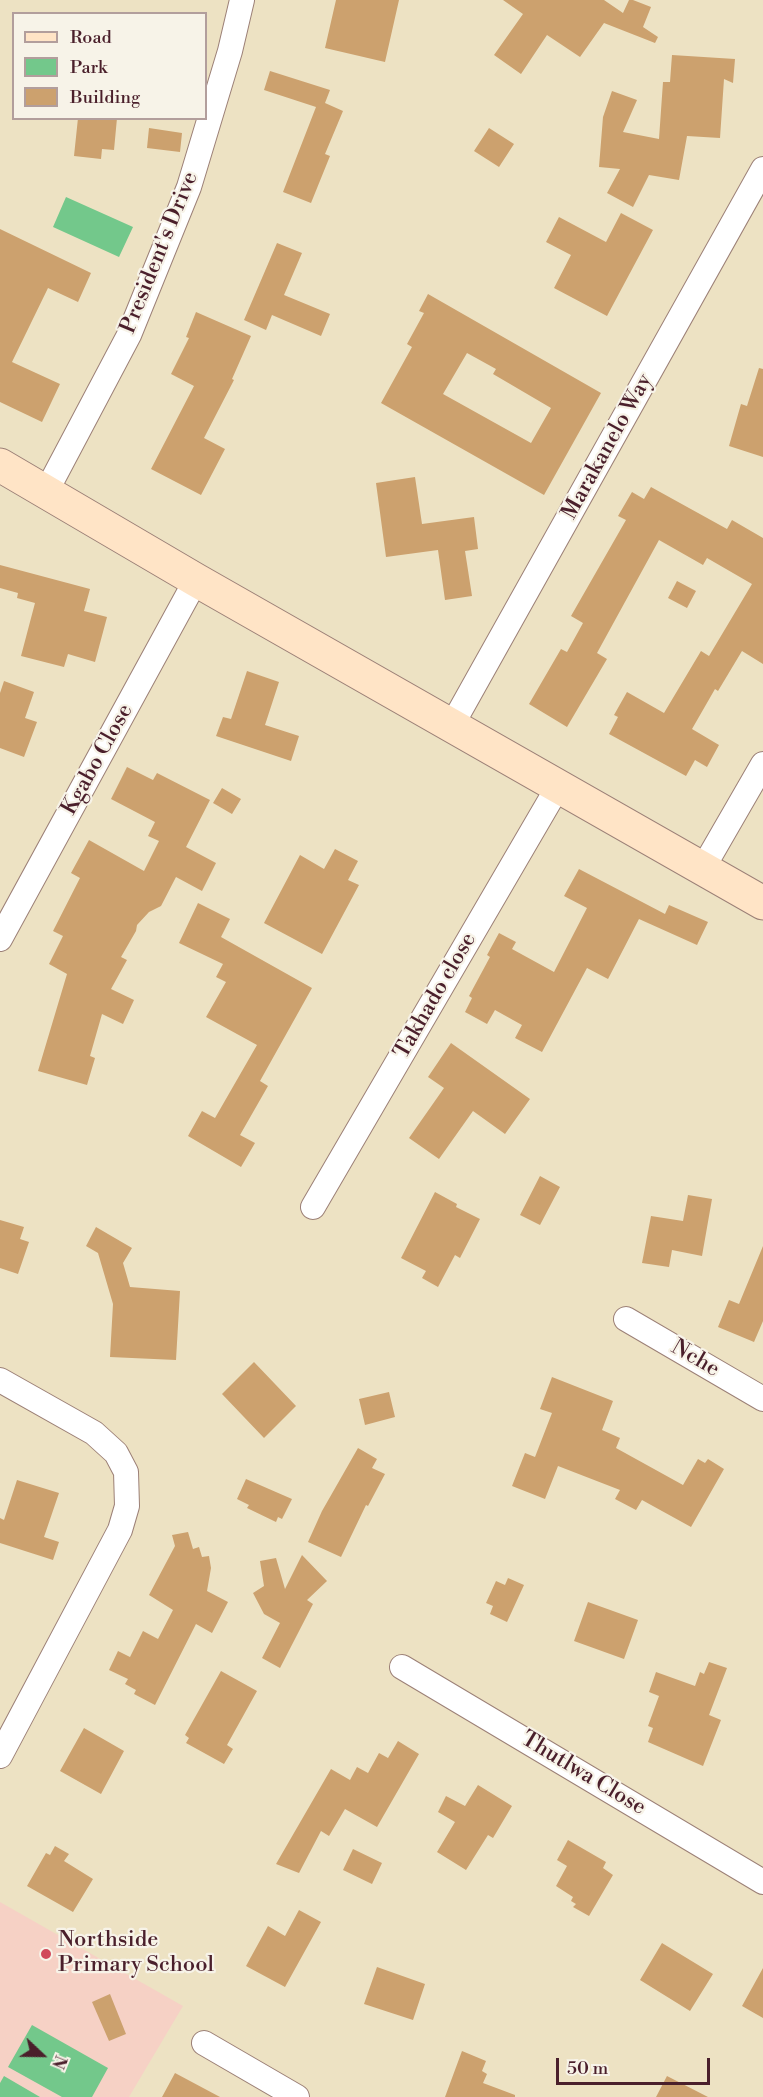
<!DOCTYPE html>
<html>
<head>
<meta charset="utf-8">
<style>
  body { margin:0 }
  #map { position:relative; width:763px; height:2097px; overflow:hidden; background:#ede2c3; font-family:"Libre Bodoni",serif }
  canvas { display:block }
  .legend { position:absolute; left:12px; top:12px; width:195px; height:108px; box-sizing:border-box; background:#f7f3e8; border:2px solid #b29e9c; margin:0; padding:8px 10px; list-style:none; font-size:18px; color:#4a1f2b }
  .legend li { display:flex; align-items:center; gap:12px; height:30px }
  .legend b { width:30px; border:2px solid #b29e9c }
  .north { position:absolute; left:12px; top:2025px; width:60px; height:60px; -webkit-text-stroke:4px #f7f3e8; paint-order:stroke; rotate:112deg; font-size:16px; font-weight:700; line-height:24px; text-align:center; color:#4a1f2b }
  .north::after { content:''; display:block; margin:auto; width:21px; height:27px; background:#4a1f2b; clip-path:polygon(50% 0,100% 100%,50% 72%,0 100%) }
  .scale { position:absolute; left:556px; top:2058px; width:154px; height:27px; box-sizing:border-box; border:3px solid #4a1f2b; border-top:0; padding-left:8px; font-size:18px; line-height:21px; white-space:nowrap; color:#4a1f2b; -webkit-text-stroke:4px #f7f3e8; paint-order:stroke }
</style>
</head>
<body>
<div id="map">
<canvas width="763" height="2097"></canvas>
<ul class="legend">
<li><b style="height:8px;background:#ffe4c6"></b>Road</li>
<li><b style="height:16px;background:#73c88b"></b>Park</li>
<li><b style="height:16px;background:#cca16e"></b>Building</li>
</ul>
<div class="north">N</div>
<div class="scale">50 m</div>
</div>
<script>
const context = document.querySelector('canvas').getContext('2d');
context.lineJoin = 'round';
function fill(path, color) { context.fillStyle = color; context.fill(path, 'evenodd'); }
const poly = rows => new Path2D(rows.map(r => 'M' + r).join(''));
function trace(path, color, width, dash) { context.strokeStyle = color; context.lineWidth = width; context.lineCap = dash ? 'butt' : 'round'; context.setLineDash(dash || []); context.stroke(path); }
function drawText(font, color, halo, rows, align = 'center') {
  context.font = font + ' "Libre Bodoni",serif'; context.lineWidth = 4.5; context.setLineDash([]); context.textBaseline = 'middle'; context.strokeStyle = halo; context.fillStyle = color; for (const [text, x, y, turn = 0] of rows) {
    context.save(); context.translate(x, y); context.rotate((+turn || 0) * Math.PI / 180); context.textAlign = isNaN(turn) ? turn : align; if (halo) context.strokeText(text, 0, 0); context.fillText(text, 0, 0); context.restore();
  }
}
const built = poly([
  [0,1902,183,2006,129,2097,0,2097]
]);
const green = poly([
  [66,197,133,227,119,257,53,227],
  [32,2025,108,2068,92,2097,62,2097,8,2067],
  [4,2076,40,2097,0,2097,0,2083]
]);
const building = poly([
  [336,0,399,0,385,62,325,48],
  [503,0,604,0,623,13,629,0,633,0,651,7,643,27,658,37,655,43,604,23,580,57,547,35,521,74,494,55,523,14],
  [672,55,735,59,733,83,724,79,720,138,687,136,679,180,649,175,633,207,607,193,620,169,599,167,603,117,612,91,637,100,623,132,659,139,663,82,670,82],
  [270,71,330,90,325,103,343,111,325,154,330,156,311,203,283,192,316,107,264,90],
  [78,118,117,118,114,150,102,149,101,159,74,156],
  [149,128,182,133,180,152,147,148],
  [489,128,514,144,499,167,474,151],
  [621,213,653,230,607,316,554,288,571,255,546,242,559,217,606,242],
  [0,229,91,273,78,302,48,288,12,362,60,384,42,422,0,402],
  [277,243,302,253,284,295,330,314,321,336,272,315,266,330,244,320],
  [428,294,601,393,544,495,381,403,412,347,407,344,424,313,419,311],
  [467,353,496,369,493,374,551,408,531,443,443,394],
  [196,312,251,336,232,379,234,380,204,438,225,449,201,495,151,469,194,386,171,374,189,338,186,337],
  [759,368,763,369,763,457,729,446,741,404,747,406],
  [415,477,422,524,474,517,478,549,465,551,472,596,445,600,438,550,386,557,376,483],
  [651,487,727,529,732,520,763,538,763,664,742,651,718,691,715,689,692,729,719,745,707,767,695,760,686,776,609,734,618,717,614,715,627,692,664,713,701,651,709,656,752,584,707,558,703,565,659,540,597,653,607,659,567,727,529,704,561,649,567,652,583,623,571,616,626,520,618,516,632,492,644,499],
  [0,565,90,589,84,611,107,617,95,662,68,654,64,667,21,656,35,603,17,598,18,593,0,588],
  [677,581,696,591,687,608,668,598],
  [247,671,279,682,265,725,299,736,291,761,216,736,223,717,231,719],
  [4,681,34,692,25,718,37,722,24,757,0,748,0,693],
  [127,767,153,780,157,773,210,800,186,847,216,863,202,891,176,877,161,906,149,912,137,925,136,931,121,957,127,960,111,989,134,1000,123,1024,102,1014,90,1056,95,1058,87,1085,38,1071,67,974,49,964,63,936,53,931,80,878,71,873,89,840,144,871,159,841,148,836,155,822,111,799],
  [222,788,241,799,232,814,213,803],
  [335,849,358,861,348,880,359,885,322,954,264,923,300,855,324,869],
  [579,869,665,914,669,905,708,922,697,945,639,919,608,979,587,968,542,1052,515,1038,522,1025,495,1010,487,1024,465,1012,472,998,469,996,490,957,487,955,499,933,516,942,512,949,554,972,587,908,564,896],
  [198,903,230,919,221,937,312,988,260,1081,268,1086,240,1135,255,1143,241,1167,188,1136,202,1111,215,1118,257,1045,206,1017,226,982,216,977,223,964,179,943],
  [451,1043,530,1099,505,1134,473,1111,439,1159,409,1138,444,1088,428,1077],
  [540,1176,560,1187,540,1225,520,1215],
  [435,1192,457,1204,456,1207,480,1219,460,1258,455,1255,438,1287,422,1278,426,1271,401,1258],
  [688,1195,712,1199,702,1256,672,1250,669,1267,642,1263,651,1216,683,1221],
  [0,1220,24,1227,20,1239,29,1242,18,1274,0,1268],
  [96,1227,132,1248,123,1263,130,1287,180,1291,176,1360,110,1357,113,1304,98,1253,86,1246],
  [763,1246,763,1321,754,1342,718,1327,729,1300,739,1304],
  [254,1362,296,1406,264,1438,222,1394],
  [552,1377,613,1401,602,1430,620,1438,616,1448,683,1485,698,1459,705,1463,708,1459,724,1469,691,1527,642,1500,636,1510,615,1499,620,1490,558,1466,545,1499,512,1486,525,1453,535,1457,552,1413,540,1409],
  [389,1392,395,1417,365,1425,359,1399],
  [358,1448,377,1459,372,1468,385,1474,368,1506,366,1505,341,1557,308,1542,322,1511],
  [246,1479,292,1499,282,1519,278,1517,276,1522,247,1508,249,1505,237,1499],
  [17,1480,59,1493,44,1537,59,1542,53,1560,0,1543,0,1518,4,1520],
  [188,1532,193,1549,199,1547,202,1557,209,1556,211,1568,207,1591,228,1602,212,1633,196,1624,155,1705,134,1694,136,1690,125,1684,128,1679,109,1670,118,1651,130,1657,143,1631,158,1639,173,1610,149,1595,175,1546,172,1535],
  [302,1555,327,1581,307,1600,313,1604,280,1668,262,1658,280,1623,264,1614,253,1593,264,1586,260,1561,276,1558,285,1589],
  [508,1578,524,1585,507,1622,490,1614,493,1606,486,1603,496,1581,505,1585],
  [588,1602,638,1620,624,1659,574,1641],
  [709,1662,727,1668,709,1715,721,1720,703,1766,648,1742,653,1728,648,1726,659,1696,649,1692,656,1672,695,1686,700,1672,704,1674],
  [221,1671,257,1691,227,1745,233,1749,224,1764,186,1743,189,1738,185,1735],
  [84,1728,124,1751,101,1794,60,1771],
  [398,1741,419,1754,377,1827,345,1809,329,1836,321,1831,299,1873,276,1864,331,1769,350,1780,357,1767,368,1773,379,1753,388,1758],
  [478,1785,512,1806,493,1838,488,1835,466,1870,437,1852,455,1822,438,1812,446,1796,465,1806],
  [568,1840,606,1862,603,1868,613,1875,589,1916,573,1907,576,1904,571,1901,573,1897,556,1886,567,1866,557,1860],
  [55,1846,69,1854,64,1861,93,1879,73,1912,27,1886,46,1853,50,1855],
  [353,1849,382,1863,372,1884,343,1870],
  [299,1910,321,1922,285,1987,246,1966,268,1926,285,1936],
  [662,1943,713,1974,690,2011,640,1980],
  [377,1967,425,1984,413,2020,364,2004],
  [763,1968,763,2018,742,2006],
  [110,1994,126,2034,109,2041,92,2002],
  [462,2051,486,2061,482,2071,487,2074,483,2083,515,2095,515,2097,445,2097],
  [175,2073,220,2097,162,2097],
  [667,2076,708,2097,656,2097]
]);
const street = poly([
  [46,492,129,335,189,187,230,51,242,0],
  [452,725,763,169],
  [703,868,763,764],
  [0,939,196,580],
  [313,1207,559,785],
  [626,1319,763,1399],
  [0,1380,94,1433,116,1453,126,1472,127,1506,120,1530,0,1756],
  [402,1667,763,1882],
  [204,2043,297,2097]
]);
const secondary = poly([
  [0,465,196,580,763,903]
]);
const markers = [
  [46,1954,6,"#d1495b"]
];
const streetNames = [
  ["President's Drive",160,253,-68],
  ["Marakanelo Way",608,447,-61],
  ["Kgabo Close",98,760,-61],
  ["Takhado close",436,996,-60],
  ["Nche",695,1359,30],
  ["Thutlwa Close",583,1774,31]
];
const poiNames = [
  ["Northside",58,1941],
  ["Primary School",58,1966]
];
fill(built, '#f6d1c5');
fill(green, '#73c88b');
fill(building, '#cca16e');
trace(street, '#9c8077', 26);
trace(secondary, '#9c8077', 35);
trace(street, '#fff', 24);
trace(secondary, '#ffe4c6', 33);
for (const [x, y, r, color] of markers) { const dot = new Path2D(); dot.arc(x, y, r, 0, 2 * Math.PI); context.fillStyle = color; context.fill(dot); trace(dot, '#f7f3e8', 2); }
drawText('22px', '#4a1f2b', '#f7f3e8', streetNames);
drawText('22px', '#4a1f2b', '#f7f3e8', poiNames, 'left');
</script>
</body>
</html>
